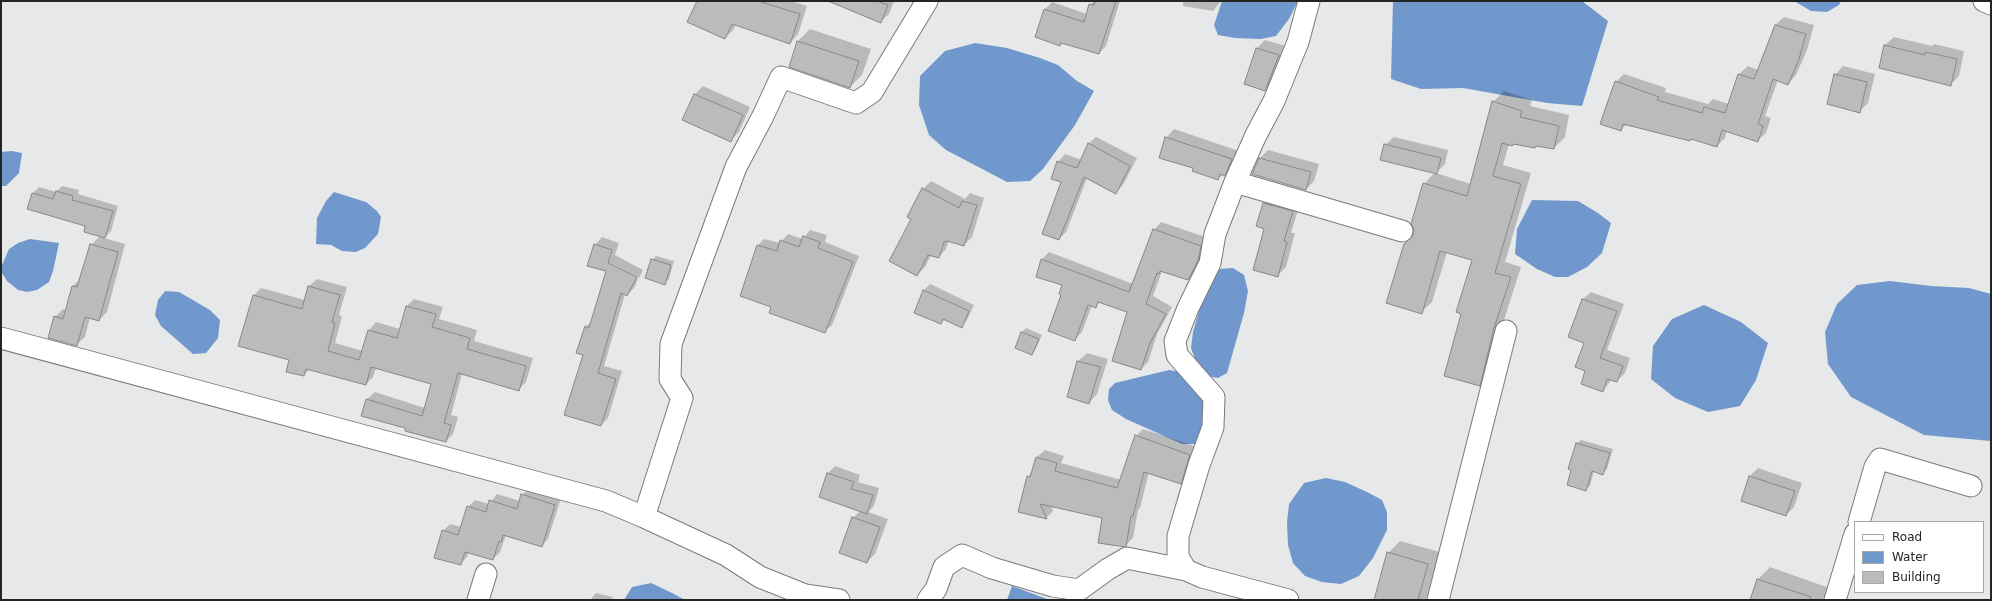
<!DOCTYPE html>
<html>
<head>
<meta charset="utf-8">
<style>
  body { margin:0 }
  #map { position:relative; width:1992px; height:601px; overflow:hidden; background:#e7e8ea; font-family:"DejaVu Sans",sans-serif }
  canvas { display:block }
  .frame { position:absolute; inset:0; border:2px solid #232424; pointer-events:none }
  .legend { position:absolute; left:1854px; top:521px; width:130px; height:72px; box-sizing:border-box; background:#fff; border:1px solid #a7a7a7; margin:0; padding:5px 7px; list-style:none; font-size:12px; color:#232424 }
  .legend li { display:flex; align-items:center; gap:8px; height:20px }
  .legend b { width:20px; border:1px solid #a7a7a7 }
</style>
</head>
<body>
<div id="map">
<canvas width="1992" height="601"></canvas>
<div class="frame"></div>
<ul class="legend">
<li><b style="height:5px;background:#fff"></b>Road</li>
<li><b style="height:11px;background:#7198cc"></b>Water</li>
<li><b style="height:11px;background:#bcbabc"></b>Building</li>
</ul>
</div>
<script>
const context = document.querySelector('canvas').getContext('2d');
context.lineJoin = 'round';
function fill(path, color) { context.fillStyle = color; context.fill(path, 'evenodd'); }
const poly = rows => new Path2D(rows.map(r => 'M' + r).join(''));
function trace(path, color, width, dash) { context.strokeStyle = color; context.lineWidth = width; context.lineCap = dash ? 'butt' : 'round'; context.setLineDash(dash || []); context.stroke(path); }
const water = poly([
  [1222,1,1298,1,1289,19,1276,36,1261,39,1235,38,1218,35,1214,25],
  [1393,1,1582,1,1608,21,1582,106,1547,103,1463,88,1421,89,1391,79],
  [1794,1,1841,1,1839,5,1827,12,1811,11],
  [975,43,1007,48,1040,58,1058,65,1077,81,1094,91,1075,125,1043,169,1030,181,1007,182,946,150,929,135,919,105,920,76,945,51],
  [12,151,22,153,19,173,6,186,1,186,1,152],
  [334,192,366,202,377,211,381,217,378,234,365,248,356,252,342,251,331,245,316,244,317,218,326,201],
  [1532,200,1578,201,1598,213,1611,223,1602,253,1587,267,1568,277,1555,277,1537,269,1515,254,1517,229],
  [30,239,59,243,53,271,49,282,37,290,27,292,18,290,7,281,2,273,2,265,9,249,18,243],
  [1233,268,1244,275,1248,291,1244,313,1227,373,1218,378,1206,376,1195,359,1191,348,1193,332,1199,311,1213,274,1220,269],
  [1890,281,1931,286,1969,288,1991,294,1991,441,1924,435,1851,397,1828,364,1825,332,1837,304,1857,285],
  [165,291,179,292,210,310,220,320,218,338,206,353,193,354,161,326,155,315,158,300],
  [1704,305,1741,322,1768,343,1756,380,1740,406,1708,412,1675,398,1651,379,1653,346,1672,319],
  [1169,370,1182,372,1208,403,1199,444,1182,444,1126,419,1112,410,1108,400,1109,389,1115,383],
  [1326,478,1345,482,1367,492,1382,500,1387,512,1387,530,1373,558,1359,576,1341,584,1322,582,1305,576,1293,563,1288,545,1287,522,1289,504,1304,483],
  [651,583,672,593,685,600,624,600,632,587],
  [1012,586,1050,600,1007,600]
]);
const shadow = poly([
  [698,1,791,1,807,6,798,34,790,43,736,24,733,30,725,38],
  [853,1,894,1,889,14,880,22],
  [1094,1,1120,1,1106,46,1099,53,1062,42,1059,45,1036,37,1045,9,1052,2,1087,14,1090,5],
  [1183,1,1221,1,1213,11,1183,6],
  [1784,17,1814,25,1807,50,1796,75,1788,84,1778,80,1765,116,1771,118,1766,133,1757,141,1727,131,1725,138,1717,146,1692,138,1690,140,1627,124,1621,130,1616,82,1624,74,1666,88,1665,92,1708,104,1713,99,1729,104,1739,74,1748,66,1758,70,1775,25],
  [810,29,871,49,862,75,850,87,798,41],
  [1894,37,1932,46,1934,44,1964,51,1959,76,1951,84,1880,67,1885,45],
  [1265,40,1286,46,1273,81,1265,89,1246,83,1257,48],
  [1843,66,1875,74,1868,103,1860,111,1835,75],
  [703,86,750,107,739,132,731,140,684,119,695,94],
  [1504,91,1532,100,1530,106,1569,115,1565,137,1554,148,1509,144,1503,165,1531,173,1505,262,1521,267,1505,317,1490,374,1479,385,1463,314,1473,259,1447,252,1432,302,1421,312,1414,235,1424,184,1435,172,1385,145,1394,137,1448,150,1445,164,1436,173,1471,184,1493,102],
  [1174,129,1239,151,1233,166,1218,179,1194,168,1166,138],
  [1096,137,1137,158,1123,185,1115,193,1087,178,1066,232,1059,239,1063,181,1058,162,1065,154,1082,160,1088,144],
  [1268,150,1319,164,1314,181,1306,189,1253,174,1260,158],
  [931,181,965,199,970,193,984,198,972,237,964,245,949,240,946,249,939,257,931,255,925,267,917,275,912,219,923,189],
  [62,186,79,190,78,194,118,206,111,231,104,238,125,244,107,312,99,320,90,317,85,337,76,345,55,317,63,309,66,310,73,286,81,278,91,245,100,236,86,226,28,208,33,193,39,187,56,192],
  [1273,195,1300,203,1291,233,1295,233,1286,267,1277,276,1264,203],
  [1161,222,1208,238,1205,253,1195,271,1188,279,1162,271,1153,296,1172,307,1157,334,1148,362,1141,369,1128,312,1100,302,1096,306,1092,305,1082,332,1074,340,1063,295,1064,285,1042,259,1049,252,1133,284,1154,230],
  [810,230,827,235,825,242,859,256,832,325,825,331,772,306,758,245,764,239,780,243,788,234,803,239],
  [602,237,619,243,615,255,643,270,639,278,612,264,612,266,638,279,634,288,627,295,625,294,604,366,622,371,608,418,601,425,584,355,585,327,592,321,607,271,595,245],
  [656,256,674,261,669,279,665,283,652,260],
  [317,279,347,287,339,315,342,316,335,343,363,351,369,330,376,322,400,329,407,306,414,299,443,307,439,319,477,330,474,341,533,358,526,382,518,390,462,374,451,415,458,417,453,434,446,441,407,427,362,415,367,399,375,392,425,408,432,383,376,368,373,377,366,384,310,369,303,375,291,360,239,345,254,295,261,288,305,300,309,286],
  [930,284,974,305,967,320,962,326,945,319,941,323,915,312,924,290],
  [1591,292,1624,304,1607,350,1630,358,1625,373,1617,381,1612,379,1603,391,1587,370,1585,342,1569,337,1583,299],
  [1026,328,1042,335,1035,350,1031,354,1016,348,1022,332],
  [1087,353,1108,359,1097,394,1089,403,1068,397,1078,361],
  [1143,429,1197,447,1188,476,1180,483,1149,472,1140,508,1138,510,1133,538,1125,546,1103,517,1051,505,1053,511,1046,518,1019,511,1028,476,1033,472,1037,457,1045,450,1064,456,1061,463,1121,480,1136,436],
  [1581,440,1613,449,1607,469,1603,473,1594,471,1590,486,1586,489,1577,443],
  [835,466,860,475,858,482,879,488,874,506,868,512,888,519,875,554,867,562,853,518,860,511,820,496,828,473],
  [1758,468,1802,483,1794,507,1786,515,1750,476],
  [529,488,561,498,548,539,542,546,506,535,500,552,493,559,469,552,467,557,460,564,443,531,450,524,462,527,468,507,475,500,489,504,497,494,520,501,522,495],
  [1400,541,1440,552,1426,600,1375,600,1388,553],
  [1770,567,1835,590,1840,600,1751,600,1758,579],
  [596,593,613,597,612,600,590,600]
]);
const building = poly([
  [697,1,758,1,800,14,790,44,732,24,725,39,687,22,697,1],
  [828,1,877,1,888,5,881,23,828,1],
  [1095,1,1116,1,1099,54,1061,43,1060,46,1035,37,1044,9,1084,22,1089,4,1094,5,1095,1],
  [1775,25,1806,34,1799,59,1788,85,1773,79,1758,124,1763,126,1758,142,1722,130,1717,147,1691,139,1690,141,1623,124,1621,131,1600,124,1615,81,1659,97,1657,100,1702,113,1704,107,1725,113,1738,74,1754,79,1775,25],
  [797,41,859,61,850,88,789,67,797,41],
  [1884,45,1925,55,1925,52,1957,59,1951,86,1879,68,1884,45],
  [1256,48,1279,55,1265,91,1244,84,1256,48],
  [1834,74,1867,82,1860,113,1827,104,1834,74],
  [694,94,743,115,731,142,682,120,694,94],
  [1492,101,1522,111,1520,117,1559,126,1554,149,1536,146,1535,148,1513,144,1512,146,1502,143,1493,176,1521,184,1495,273,1511,277,1494,328,1480,386,1444,376,1461,314,1456,312,1472,260,1440,251,1422,314,1386,303,1404,244,1413,235,1414,229,1411,224,1423,183,1467,196,1492,101],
  [1165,137,1232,159,1225,176,1220,174,1218,180,1192,171,1193,168,1159,158,1165,137],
  [1088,143,1130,166,1116,194,1084,177,1059,240,1042,234,1061,182,1051,179,1057,161,1077,168,1088,143],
  [1384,144,1441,158,1437,174,1380,160,1384,144],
  [1259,158,1311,172,1306,190,1252,174,1259,158],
  [922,188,959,208,962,201,977,205,964,246,947,241,944,242,939,258,928,255,917,276,889,261,911,219,907,217,922,188],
  [56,191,73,196,72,200,113,211,105,238,84,232,85,226,27,209,32,193,53,199,56,191],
  [1263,203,1293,211,1284,241,1287,242,1278,277,1253,270,1264,229,1256,226,1263,203],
  [1153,229,1201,246,1198,261,1188,280,1160,271,1159,274,1157,273,1146,304,1166,314,1150,343,1141,370,1112,361,1127,312,1098,302,1096,308,1088,305,1075,341,1048,331,1061,295,1059,294,1062,285,1036,277,1041,259,1129,292,1153,229],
  [803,236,820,242,818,248,853,262,825,333,769,313,771,307,740,296,757,245,777,251,780,240,799,247,803,236],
  [90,244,118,252,99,321,85,317,77,346,48,338,54,316,63,319,72,286,77,287,90,244],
  [594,244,612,250,608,263,637,277,627,296,621,293,598,373,616,379,601,426,564,415,583,355,576,353,585,326,589,328,606,271,587,266,594,244],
  [651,259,671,265,665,285,645,278,651,259],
  [308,286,340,295,332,322,335,323,328,351,359,360,368,330,397,338,406,306,436,314,432,327,470,338,467,349,526,366,519,391,458,373,444,423,451,425,446,442,405,431,405,428,361,416,366,399,422,416,431,384,371,367,366,385,306,369,304,376,286,372,289,360,238,346,253,295,302,309,308,286],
  [923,290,969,311,962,328,943,319,941,324,914,313,923,290],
  [1582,299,1617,311,1600,358,1623,366,1617,382,1607,379,1603,392,1581,384,1585,371,1575,367,1584,343,1568,337,1582,299],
  [1021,332,1039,339,1032,355,1015,348,1021,332],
  [1077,361,1100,367,1089,404,1067,397,1077,361],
  [1135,435,1190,455,1181,484,1144,472,1133,516,1131,516,1126,547,1098,543,1102,518,1040,504,1047,519,1018,512,1027,476,1030,477,1036,457,1057,463,1055,471,1117,488,1135,435],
  [1576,443,1610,453,1603,475,1592,471,1586,491,1567,485,1571,470,1568,469,1576,443],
  [827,473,854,482,851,489,873,495,867,514,819,497,827,473],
  [1749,476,1795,491,1786,516,1741,501,1749,476],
  [521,494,555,505,542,547,503,535,501,542,499,541,493,560,465,552,461,565,434,558,442,530,458,535,467,506,486,512,489,500,517,509,521,494],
  [852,517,880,527,867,563,839,553,852,517],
  [1387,552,1428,564,1418,600,1374,600,1387,552],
  [1757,579,1811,597,1810,600,1750,600,1757,579]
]);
const street = poly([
  [1984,1,1991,4],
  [1235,182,1402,231],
  [1,338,606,501,644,517,726,555,760,577,805,595,839,600],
  [644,517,682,398,670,379,671,344,736,167,763,116,781,77,856,103,872,92,927,1],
  [1859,522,1875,467,1880,459,1971,486],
  [478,600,486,574],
  [928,600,936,589,944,567,962,555,992,568,1053,586,1079,590,1108,569,1127,558,1186,570],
  [1288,600,1202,577,1186,570,1178,557,1178,536,1199,465,1213,427,1214,397,1177,355,1175,341,1188,308,1210,263,1215,234,1235,182,1256,135,1274,101,1298,42,1309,1],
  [1438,600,1506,331],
  [1835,600,1855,534]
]);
fill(water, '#7198cc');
fill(shadow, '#0003');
fill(building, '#bcbabc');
trace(building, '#888788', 1);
trace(street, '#797a7b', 23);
trace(street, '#fff', 21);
</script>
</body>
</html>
